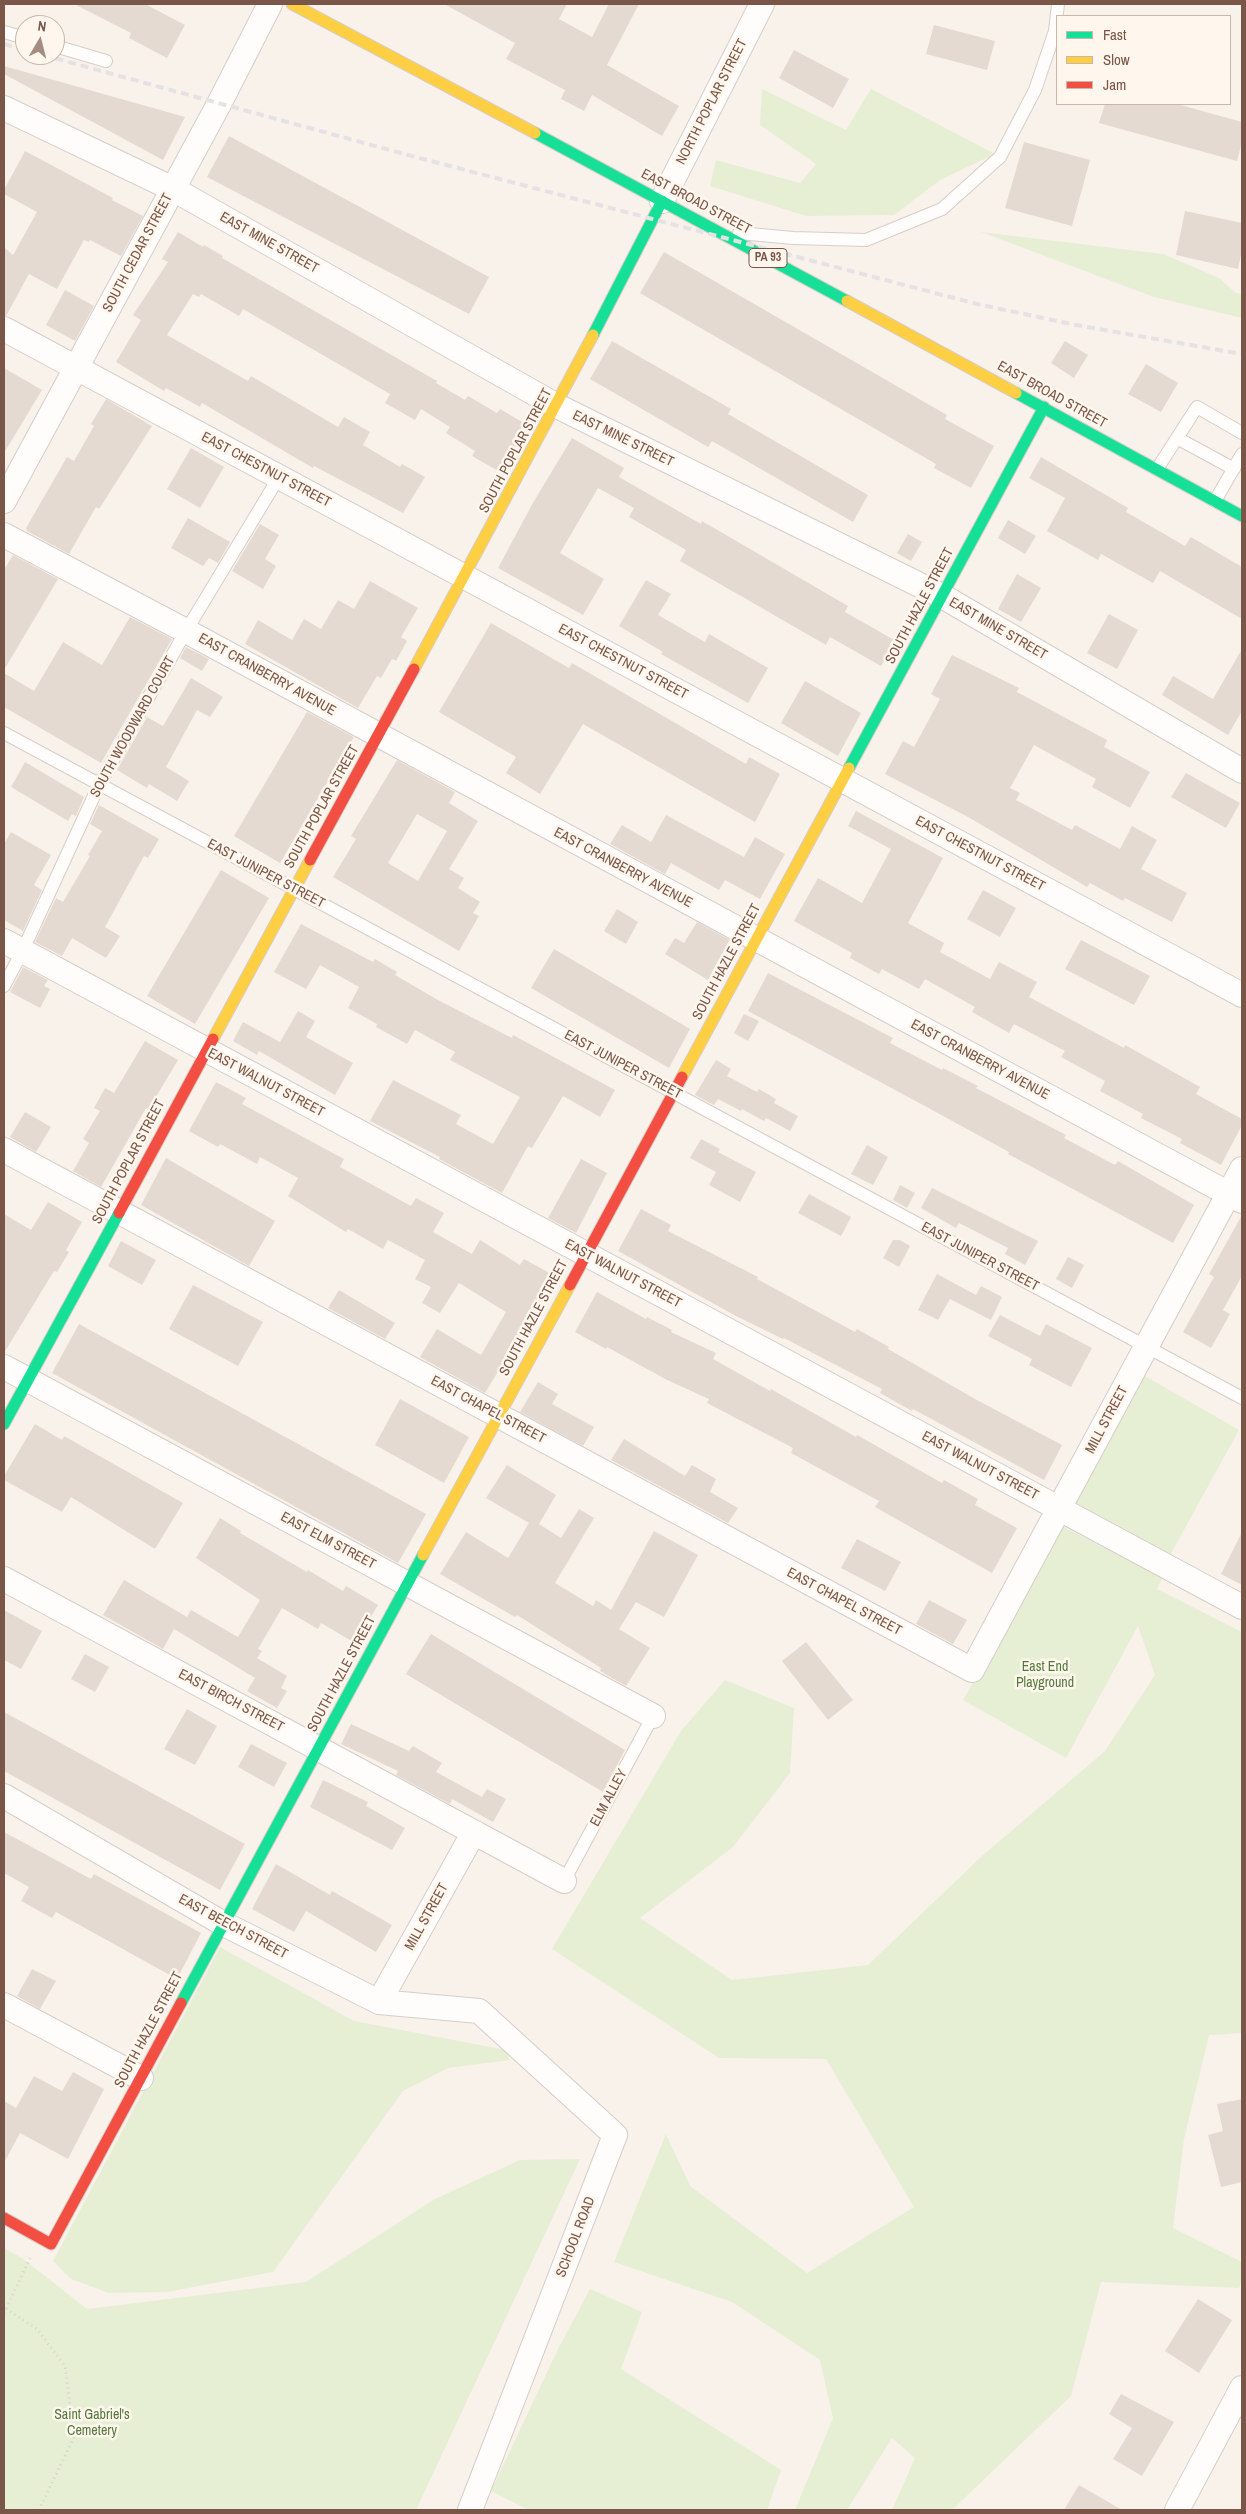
<!DOCTYPE html>
<html>
<head>
<meta charset="utf-8">
<style>
  body { margin:0 }
  #map { position:relative; width:1246px; height:2514px; overflow:hidden; background:#f8f2eb; font-family:"Archivo Narrow",sans-serif }
  canvas { display:block }
  .frame { position:absolute; inset:0; border:5px solid #795648; pointer-events:none }
  .legend { position:absolute; left:1056px; top:15px; width:175px; height:90px; box-sizing:border-box; background:#fff7ed; border:1px solid #c9b7ab; margin:0; padding:6px 9px; list-style:none; font-size:15px; color:#795648 }
  .legend li { display:flex; align-items:center; gap:10px; height:25px }
  .legend b { width:25px; border:1px solid #c9b7ab }
  .north { position:absolute; left:15px; top:15px; width:50px; height:50px; box-sizing:border-box; background:#fff7ed; border:1px solid #c9b7ab; border-radius:50%; rotate:8deg; font-size:14px; font-weight:700; line-height:20px; text-align:center; color:#795648 }
  .north::after { content:''; display:block; margin:auto; width:18px; height:22px; background:#a58d81; clip-path:polygon(50% 0,100% 100%,50% 72%,0 100%) }
</style>
</head>
<body>
<div id="map">
<canvas width="1246" height="2514"></canvas>
<div class="frame"></div>
<ul class="legend">
<li><b style="height:6px;background:#16e098"></b>Fast</li>
<li><b style="height:6px;background:#ffcf43"></b>Slow</li>
<li><b style="height:6px;background:#f24e42"></b>Jam</li>
</ul>
<div class="north">N</div>
</div>
<script>
const context = document.querySelector('canvas').getContext('2d');
context.lineJoin = 'round';
function fill(path, color) { context.fillStyle = color; context.fill(path, 'evenodd'); }
const poly = rows => new Path2D(rows.map(r => 'M' + r).join(''));
function trace(path, color, width, dash) { context.strokeStyle = color; context.lineWidth = width; context.lineCap = dash ? 'butt' : 'round'; context.setLineDash(dash || []); context.stroke(path); }
function drawText(font, color, halo, rows, align = 'center') {
  context.font = font + ' "Archivo Narrow",sans-serif'; context.lineWidth = 5; context.setLineDash([]); context.textBaseline = 'middle'; context.strokeStyle = halo; context.fillStyle = color; for (const [text, x, y, turn = 0] of rows) {
    context.save(); context.translate(x, y); context.rotate((+turn || 0) * Math.PI / 180); context.textAlign = isNaN(turn) ? turn : align; if (halo) context.strokeText(text, 0, 0); context.fillText(text, 0, 0); context.restore();
  }
}
const green = poly([
  [762,89,846,130,871,89,995,154,940,180,894,215,806,216,710,186,716,160,800,183,816,164,760,125],
  [981,232,1163,254,1219,278,1236,293,1242,294,1242,318,1154,297],
  [1145,1376,1239,1430,1169,1557,1072,1504],
  [1062,1526,1163,1578,1157,1589,1242,1632,1242,2033,1209,2035,1184,2139,1173,2228,1242,2262,1242,2281,1239,2288,1101,2282,1071,2396,952,2510,892,2510,915,2458,892,2438,847,2510,795,2510,833,2418,820,2360,732,2302,614,2262,666,2134,690,2186,807,2273,914,2207,826,2059,719,2058,552,1949,681,1731,725,1680,794,1708,790,1773,733,1847,640,1918,732,1980,868,1965,982,1856,1105,1751,1155,1675,1138,1626,1066,1758,963,1700],
  [220,1947,354,2021,506,2050,510,2060,448,2068,403,2091,273,2272,167,2292,109,2293,71,2279,53,2261],
  [580,2159,416,2510,4,2510,4,2248,22,2258,87,2309,306,2282,435,2199,520,2160],
  [590,2289,642,2312,621,2369,781,2470,767,2510,528,2510,491,2491,558,2349]
]);
const building = poly([
  [74,4,145,4,185,25,167,58,129,38,131,33],
  [444,4,567,4,559,19,592,37,609,4,639,4,607,65,679,106,662,136,592,95,584,111,561,99,565,90,506,59,515,43],
  [934,25,995,41,987,70,926,54],
  [794,50,849,79,833,108,779,78],
  [4,66,185,117,163,160,4,74],
  [1105,104,1177,104,1242,122,1242,142,1237,161,1099,123],
  [229,136,489,277,469,314,207,177],
  [1024,142,1090,160,1072,226,1005,208],
  [25,151,113,198,112,200,143,216,121,256,90,240,89,242,84,240,57,289,29,274,6,316,4,315,4,247,13,255,37,212,4,194,4,190],
  [1185,211,1242,223,1242,250,1238,269,1176,255],
  [178,232,203,247,204,245,223,256,222,258,437,381,436,383,465,400,468,396,497,413,500,409,527,425,500,472,472,456,475,451,446,433,450,427,421,409,415,420,385,403,390,394,347,369,243,309,239,316,201,294,199,297,193,294,167,335,248,381,251,376,338,427,344,417,370,432,363,445,400,467,402,464,425,477,403,513,314,466,313,468,202,403,200,407,166,388,164,391,116,362,141,320,133,315,168,262,162,259],
  [664,252,947,415,945,419,994,446,971,488,934,468,936,464,640,293],
  [65,290,94,306,75,341,46,325],
  [612,341,731,409,728,414,868,495,853,522,712,441,708,447,590,379],
  [1065,341,1088,355,1074,378,1051,363],
  [1146,364,1178,383,1161,412,1128,394],
  [4,368,42,390,4,453],
  [106,399,152,426,99,509,96,507,69,554,27,531,26,528,67,457,74,461,94,426,91,424],
  [572,438,624,468,619,477,701,524,702,521,848,606,845,612,896,641,881,666,830,637,826,645,680,561,686,550,629,517,634,508,598,488,560,553,604,579,583,615,498,568,534,501],
  [191,448,224,467,200,508,167,489],
  [1041,457,1128,508,1126,512,1185,546,1191,537,1242,567,1242,619,1160,571,1153,583,1101,554,1098,560,1047,531,1065,498,1029,478],
  [188,518,230,542,218,563,209,558,203,566,171,548],
  [1008,520,1036,536,1025,554,998,538],
  [260,524,279,535,265,559,276,566,263,589,232,571],
  [908,534,922,542,911,561,897,553],
  [13,555,58,579,4,670,4,570],
  [1017,574,1041,588,1021,622,998,609],
  [646,580,671,594,658,615,705,642,709,634,768,668,748,703,661,654,663,652,619,626],
  [370,581,418,608,401,637,407,641,396,661,392,659,381,678,377,676,358,708,245,644,258,620,292,640,304,619,321,629,338,600,354,609],
  [1109,614,1138,630,1117,669,1087,653],
  [130,617,172,639,101,763,4,707,4,673,34,691,63,642,102,665],
  [491,623,569,668,572,663,746,764,749,757,780,774,755,822,583,724,540,794,506,773,516,757,439,712],
  [186,647,209,659,202,671,180,658],
  [1242,649,1242,711,1228,735,1162,695,1173,676,1213,699],
  [952,655,1019,688,1017,692,1107,740,1104,747,1150,772,1130,808,1092,787,1096,779,1034,745,1010,788,1020,793,1016,800,1072,830,1075,825,1120,849,1132,826,1157,840,1141,869,1187,893,1172,922,1125,898,1123,901,1090,883,1087,887,968,817,885,774,903,741,914,747,940,699,931,694],
  [191,678,223,697,210,717,197,710,166,767,189,781,177,801,149,784,147,788,117,770,147,717,163,726],
  [805,681,861,713,838,756,781,723],
  [307,712,354,737,280,863,234,836],
  [397,760,455,792,449,803,478,821,449,869,464,878,458,888,480,902,473,913,479,916,459,951,333,877,356,839,351,836],
  [417,814,447,831,418,881,388,863],
  [25,762,84,797,76,816,72,814,68,821,11,787],
  [1186,773,1240,803,1226,828,1171,797],
  [99,805,159,839,148,858,144,856,105,927,120,936,106,958,72,938,62,956,35,942,56,898,63,902,90,856,88,855,102,831,90,824],
  [856,811,943,858,908,923,944,943,940,952,990,979,999,962,1037,982,1029,997,1124,1048,1125,1045,1161,1065,1200,1087,1196,1094,1242,1119,1242,1125,1221,1165,1180,1143,1182,1139,1141,1118,1143,1114,1100,1091,1105,1081,1061,1057,1065,1051,1014,1024,1009,1033,972,1012,975,1007,925,979,919,989,882,969,879,974,850,958,852,953,794,921,818,878,862,903,891,849,848,826],
  [666,815,744,857,755,837,785,854,760,899,725,880,719,890,671,863,665,874,610,844,622,825,651,842],
  [11,832,51,855,34,885,42,890,23,931,4,920,4,844],
  [221,870,269,898,195,1024,147,996],
  [983,890,1016,908,1000,937,967,919],
  [617,909,638,922,626,944,604,931],
  [697,922,730,940,708,980,665,954,675,938,684,943],
  [301,924,373,962,375,959,397,972,395,975,438,1000,512,1038,513,1035,615,1090,600,1117,563,1096,532,1148,528,1146,502,1193,439,1159,440,1157,370,1121,393,1080,461,1115,456,1124,493,1144,520,1097,450,1060,455,1052,415,1030,407,1044,376,1027,377,1024,348,1008,359,987,320,965,306,989,274,972],
  [1081,940,1150,976,1134,1005,1065,969],
  [554,949,690,1029,669,1068,531,988],
  [23,967,48,980,44,986,50,989,40,1008,10,992],
  [768,973,893,1038,890,1043,942,1070,943,1068,978,1086,976,1088,1066,1135,1064,1138,1115,1165,1118,1161,1194,1205,1173,1243,1008,1154,1009,1152,923,1105,748,1011],
  [298,1011,315,1021,306,1037,353,1063,335,1095,259,1051,257,1055,233,1041,243,1022,280,1042],
  [744,1014,759,1021,748,1041,734,1033],
  [145,1041,178,1060,148,1110,146,1108,133,1131,101,1187,73,1171,89,1143,83,1139,100,1111,94,1108,105,1088,114,1093],
  [716,1060,731,1069,727,1076,757,1092,759,1089,776,1099,774,1103,798,1116,790,1131,766,1118,764,1121,742,1109,741,1111,718,1099,714,1105,695,1095],
  [216,1082,246,1098,242,1104,344,1159,340,1167,411,1206,416,1198,444,1213,433,1232,472,1254,480,1240,520,1265,524,1259,555,1276,507,1361,505,1360,485,1393,420,1357,437,1329,481,1355,506,1312,459,1283,440,1313,422,1303,431,1287,415,1279,425,1260,388,1240,383,1249,348,1229,346,1232,288,1196,298,1178,260,1157,257,1164,220,1144,218,1147,189,1131],
  [25,1112,51,1127,36,1152,10,1137],
  [701,1139,720,1149,718,1152,756,1172,740,1202,709,1185,716,1172,690,1158],
  [867,1145,888,1157,873,1185,851,1174],
  [166,1158,275,1221,249,1266,141,1205],
  [581,1159,607,1173,576,1233,548,1218],
  [900,1185,915,1193,907,1208,893,1200],
  [932,1188,1038,1241,1025,1265,1005,1254,1008,1248,959,1223,956,1228,921,1208],
  [809,1194,851,1217,841,1236,798,1213],
  [48,1202,82,1222,66,1250,69,1252,57,1272,54,1271,4,1353,4,1214,31,1230],
  [641,1209,671,1225,668,1231,758,1277,757,1279,855,1332,857,1329,889,1347,888,1349,975,1399,1062,1445,1044,1480,913,1409,912,1411,880,1393,882,1389,784,1338,783,1339,736,1316,618,1251],
  [1242,1215,1242,1276,1223,1310,1230,1314,1211,1348,1183,1332,1214,1277,1209,1274],
  [893,1240,900,1240,910,1246,899,1267,883,1258],
  [121,1241,156,1260,142,1285,108,1266],
  [1068,1257,1084,1265,1072,1288,1056,1279],
  [937,1274,976,1295,981,1286,1002,1297,991,1320,950,1299,938,1320,918,1310],
  [193,1285,263,1322,238,1366,169,1329],
  [339,1290,395,1323,385,1339,328,1308],
  [597,1292,646,1319,647,1317,672,1330,671,1332,716,1353,713,1359,770,1391,771,1389,856,1437,857,1435,942,1483,944,1480,978,1499,975,1505,1017,1528,992,1573,875,1507,879,1501,791,1453,793,1448,707,1403,709,1399,667,1380,607,1347,606,1349,575,1332],
  [1000,1315,1040,1336,1046,1324,1092,1348,1071,1387,1029,1365,1032,1359,988,1336],
  [79,1324,426,1514,398,1563,52,1373],
  [538,1382,558,1394,552,1404,594,1427,583,1446,520,1412],
  [400,1399,469,1437,444,1483,375,1445],
  [35,1424,62,1440,64,1436,183,1503,155,1549,71,1497,62,1512,4,1480,4,1476],
  [624,1439,685,1476,692,1465,716,1479,710,1492,738,1508,728,1523,611,1460],
  [507,1465,556,1495,539,1524,561,1538,579,1509,594,1518,555,1583,593,1606,596,1600,611,1610,654,1531,698,1555,664,1617,636,1602,619,1629,650,1648,626,1686,600,1671,601,1668,517,1615,515,1617,440,1574,466,1532,508,1558,529,1523,486,1498],
  [220,1518,241,1531,240,1533,307,1572,308,1570,343,1591,346,1586,378,1605,355,1643,321,1623,318,1629,282,1608,258,1649,262,1651,257,1658,287,1676,281,1688,287,1691,277,1708,247,1691,255,1678,174,1629,163,1649,103,1615,124,1580,187,1617,191,1610,238,1637,260,1600,196,1558],
  [1242,1532,1242,1585,1221,1574],
  [857,1539,901,1562,885,1591,841,1568],
  [929,1600,967,1620,953,1644,916,1624],
  [4,1610,42,1631,21,1669,4,1660],
  [431,1634,625,1750,603,1792,406,1674],
  [806,1642,853,1700,828,1720,782,1661],
  [85,1654,109,1667,95,1692,71,1679],
  [187,1709,217,1726,195,1765,164,1749],
  [4,1712,245,1844,220,1890,4,1771],
  [351,1724,409,1751,413,1746,442,1763,436,1772,482,1797,487,1789,506,1799,493,1822,452,1799,450,1804,396,1775,398,1771,341,1744],
  [251,1744,287,1763,274,1787,238,1767],
  [323,1780,368,1802,366,1806,405,1828,392,1850,310,1807],
  [4,1832,91,1879,94,1874,201,1933,177,1979,56,1912,52,1918,21,1901,29,1887,4,1873],
  [276,1864,330,1895,332,1891,392,1925,376,1952,306,1911,294,1932,252,1909],
  [32,1969,56,1981,40,2009,17,1996],
  [73,2072,104,2089,68,2159,20,2133,4,2163,4,2101,16,2108,34,2076,62,2091],
  [1242,2099,1242,2182,1221,2187,1208,2135,1223,2131,1217,2104],
  [1198,2299,1232,2320,1199,2373,1165,2351],
  [1121,2394,1174,2422,1142,2476,1113,2459,1132,2428,1109,2414],
  [1079,2485,1122,2510,1064,2510]
]);
const path = poly([
  [6,2309,37,2329,65,2366,74,2437,39,2510],
  [4,2313,30,2258]
]);
const lane = poly([
  [4,32,25,38],
  [55,46,106,61],
  [739,233,793,238,866,240,942,209,1000,157,1035,90,1055,31,1058,4],
  [1177,438,1234,469],
  [1157,469,1197,407,1242,433],
  [1215,501,1242,454],
  [4,733,1242,1398],
  [4,986,22,952,99,785,186,631,279,477],
  [564,1881,653,1716]
]);
const street = poly([
  [4,108,173,189,557,406,942,596,1242,771],
  [662,201,762,4],
  [4,329,1242,995],
  [4,501,219,104,270,4],
  [4,535,186,631,1242,1201],
  [4,941,1242,1607],
  [4,1150,972,1670,1242,1169],
  [4,1367,653,1716],
  [4,1579,564,1881],
  [4,1796,222,1923,379,2002,479,2011,615,2135,470,2510],
  [379,2002,474,1832],
  [4,2005,141,2078],
  [1177,2510,1242,2388]
]);
const fast = poly([
  [535,133,847,301],
  [593,335,662,201],
  [1016,393,1242,516],
  [849,768,1044,407],
  [4,1424,119,1213],
  [181,2003,423,1555]
]);
const slow = poly([
  [292,4,535,133],
  [847,301,1016,393],
  [414,669,593,335],
  [213,1039,310,860],
  [682,1077,849,768],
  [423,1555,570,1285]
]);
const jam = poly([
  [310,860,414,669],
  [119,1213,213,1039],
  [570,1285,682,1077],
  [4,2218,51,2244,181,2003]
]);
const rail = poly([
  [4,44,25,50],
  [43,55,408,155,977,304,1076,325,1242,354]
]);
const shields = [
  [768,258,38]
];
const shieldNames = [
  ["PA 93",768,258]
];
const streetNames = [
  ["NORTH POPLAR STREET",712,102,-63],
  ["EAST BROAD STREET",696,202,28],
  ["EAST MINE STREET",269,243,29],
  ["SOUTH CEDAR STREET",138,253,-62],
  ["EAST BROAD STREET",1052,395,29],
  ["EAST MINE STREET",623,439,26],
  ["SOUTH POPLAR STREET",516,451,-62],
  ["EAST CHESTNUT STREET",266,470,28],
  ["SOUTH HAZLE STREET",920,606,-62],
  ["EAST MINE STREET",998,629,30],
  ["EAST CHESTNUT STREET",623,662,28],
  ["EAST CRANBERRY AVENUE",267,675,29],
  ["SOUTH WOODWARD COURT",133,727,-61],
  ["SOUTH POPLAR STREET",322,807,-61],
  ["EAST CHESTNUT STREET",980,854,28],
  ["EAST CRANBERRY AVENUE",623,868,28],
  ["EAST JUNIPER STREET",266,874,28],
  ["SOUTH HAZLE STREET",727,962,-62],
  ["EAST CRANBERRY AVENUE",980,1060,28],
  ["EAST JUNIPER STREET",623,1065,28],
  ["EAST WALNUT STREET",266,1083,28],
  ["SOUTH POPLAR STREET",129,1162,-62],
  ["EAST JUNIPER STREET",980,1257,28],
  ["EAST WALNUT STREET",623,1274,28],
  ["SOUTH HAZLE STREET",534,1318,-62],
  ["EAST CHAPEL STREET",488,1410,28],
  ["MILL STREET",1107,1420,-62],
  ["EAST WALNUT STREET",980,1466,28],
  ["EAST ELM STREET",328,1541,28],
  ["EAST CHAPEL STREET",844,1602,28],
  ["SOUTH HAZLE STREET",342,1674,-62],
  ["EAST BIRCH STREET",231,1701,28],
  ["ELM ALLEY",609,1798,-62],
  ["MILL STREET",427,1917,-61],
  ["EAST BEECH STREET",233,1927,28],
  ["SOUTH HAZLE STREET",149,2030,-62],
  ["SCHOOL ROAD",576,2237,-69]
];
const parkNames = [
  ["East End",1045,1667],
  ["Playground",1045,1683],
  ["Saint Gabriel's",92,2415],
  ["Cemetery",92,2431]
];
fill(green, '#e6efd4');
fill(building, '#e5dad2');
trace(lane, '#d7cdc8', 14);
trace(street, '#d7cdc8', 26);
trace(fast, '#d8cdc7', 13);
trace(slow, '#d8cdc7', 13);
trace(jam, '#d8cdc7', 13);
trace(path, '#dbd1cd', 3, [1, 4]);
trace(lane, '#fefdfc', 12);
trace(street, '#fefdfc', 24);
trace(fast, '#16e098', 11);
trace(slow, '#ffcf43', 11);
trace(jam, '#f24e42', 11);
trace(rail, '#e4e2e5', 4, [8, 5]);
for (const [x, y, w] of shields) { const box = new Path2D(); box.roundRect(x - w / 2, y - 9.5, w, 19, 4); context.fillStyle = '#fff7ed'; context.fill(box); trace(box, '#795648', 1); }
drawText('bold 12px', '#795648', null, shieldNames);
drawText('14px', '#795648', '#fff7ed', streetNames);
drawText('14px', '#537a3c', '#fff7ed', parkNames);
</script>
</body>
</html>
